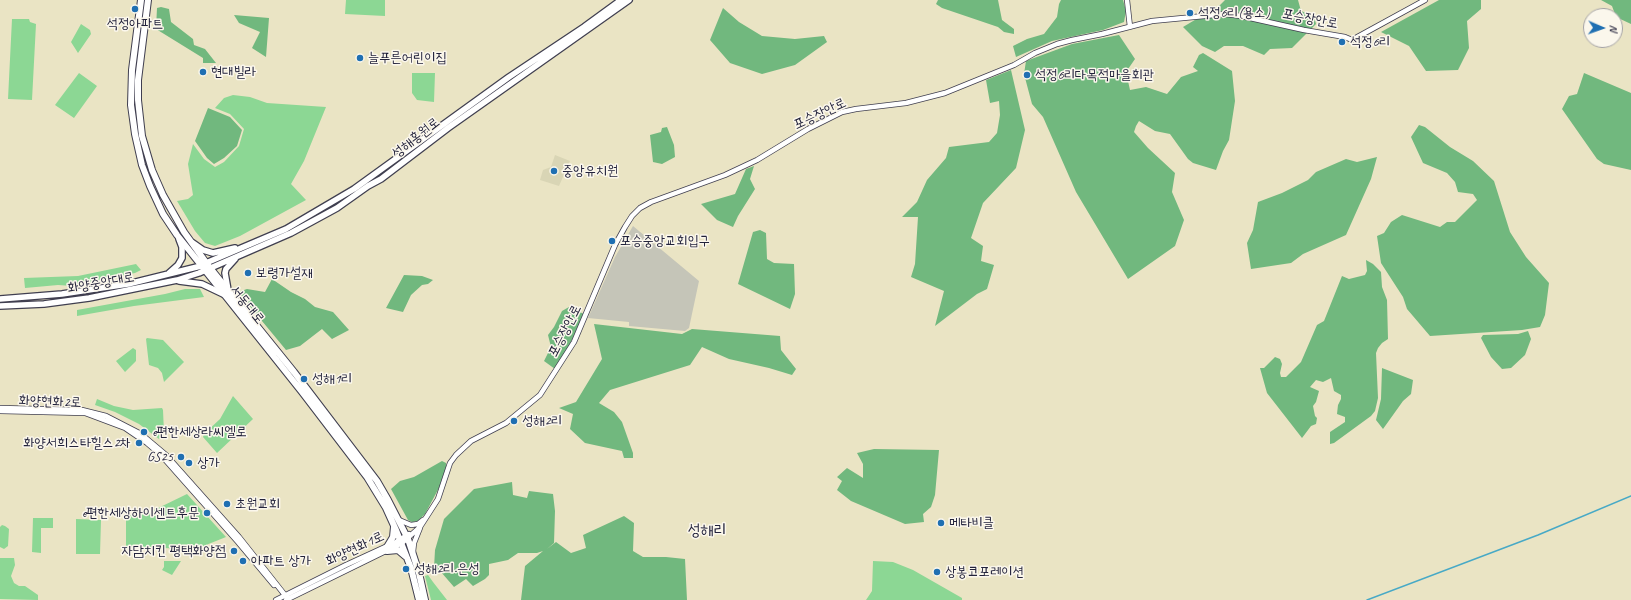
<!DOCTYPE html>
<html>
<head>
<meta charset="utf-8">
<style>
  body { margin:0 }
  #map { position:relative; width:1631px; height:600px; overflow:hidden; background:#eae4c4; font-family:Caveat,sans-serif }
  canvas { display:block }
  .north { position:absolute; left:1583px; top:8px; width:40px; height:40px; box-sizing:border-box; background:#fbf7ec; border:1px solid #a4a2a5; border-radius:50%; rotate:92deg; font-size:11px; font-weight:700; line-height:16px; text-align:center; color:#22223b }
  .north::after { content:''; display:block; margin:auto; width:14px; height:18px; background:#1f6fb2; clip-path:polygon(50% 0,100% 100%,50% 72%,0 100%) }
</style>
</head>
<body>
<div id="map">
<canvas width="1631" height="600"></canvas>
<div class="north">N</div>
</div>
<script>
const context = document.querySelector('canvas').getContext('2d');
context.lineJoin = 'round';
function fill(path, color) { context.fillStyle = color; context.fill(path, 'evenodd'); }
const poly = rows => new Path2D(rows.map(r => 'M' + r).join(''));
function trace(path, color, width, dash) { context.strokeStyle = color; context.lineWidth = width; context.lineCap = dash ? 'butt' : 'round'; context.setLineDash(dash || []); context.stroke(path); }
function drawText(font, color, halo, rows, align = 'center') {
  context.font = font + ' Caveat,"Poor Story",sans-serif'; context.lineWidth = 3; context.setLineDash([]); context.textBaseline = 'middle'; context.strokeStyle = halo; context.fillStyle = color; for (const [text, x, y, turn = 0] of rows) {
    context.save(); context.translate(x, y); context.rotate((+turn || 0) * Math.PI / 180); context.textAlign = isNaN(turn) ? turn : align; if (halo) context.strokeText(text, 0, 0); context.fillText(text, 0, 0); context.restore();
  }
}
const built = poly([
  [555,155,570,161,559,186,540,180,543,170,551,167]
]);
const industrial = poly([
  [633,226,699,281,689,328,685,331,629,326,629,322,588,318,615,257]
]);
const green = poly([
  [346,0,385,0,385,16,345,14],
  [12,19,29,19,30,22,36,24,32,100,8,99],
  [81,24,90,30,91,34,78,53,71,42],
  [79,73,97,86,74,118,55,105],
  [412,73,435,73,434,102,417,100,412,93],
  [233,95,250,97,267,103,326,107,304,161,291,184,306,200,240,236,215,246,205,243,195,231,177,201,188,199,193,195,188,164,193,144,204,159,215,167,224,162,239,146,244,129,230,114,215,108,224,98],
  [136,264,141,270,135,273,73,286,58,285,25,288,24,278,78,276],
  [185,289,200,289,204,297,134,306,77,316,77,310,165,294],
  [147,338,163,340,184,362,164,382,162,373,158,368,149,365,146,339],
  [133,348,136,350,136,361,125,372,116,361],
  [233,396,253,419,217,453,203,437,204,434,220,419],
  [97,399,114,406,133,410,162,408,163,410,164,433,159,439,139,424,115,412,95,405],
  [187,494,226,537,196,549,126,547,126,515,139,515,152,511],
  [33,518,53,518,53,528,41,528,41,553,32,552],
  [76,519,101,520,100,554,76,554],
  [2,525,5,526,9,529,8,546,4,549,0,547,0,527],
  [0,558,14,558,15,565,11,576,14,583,19,586,25,586,38,595,38,600,0,599],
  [164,561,181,561,172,575,162,570,164,567],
  [873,561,893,562,913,570,962,598,962,600,866,600,872,591],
  [428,575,433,582,447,600,431,600,425,576]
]);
const forest = poly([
  [938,0,998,0,1002,20,1014,29,1014,34,1004,32,998,27,942,8,936,4],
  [1061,0,1123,0,1126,11,1124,22,1103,30,1052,41,1016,57,1013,46,1027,39,1044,34,1057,17,1059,4],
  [1225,0,1298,0,1301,11,1314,16,1316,24,1292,48,1270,49,1264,55,1243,46,1224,46,1215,52,1202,46,1183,27,1220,5],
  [1439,0,1481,0,1481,9,1467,21,1469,48,1458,70,1426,71,1409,46,1381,32],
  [1601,0,1631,0,1631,24,1616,17,1612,6],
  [161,7,169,9,171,22,193,39,194,45,205,49,216,63,203,63,203,58,156,29,157,8],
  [723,8,739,22,762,36,795,39,824,36,827,42,795,65,762,74,730,63,710,40],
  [234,15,269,18,266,57,252,48,260,32,239,23],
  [1119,35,1135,59,1126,72,1130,90,1146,87,1167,94,1181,77,1198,71,1193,67,1199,55,1203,53,1232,71,1235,101,1229,140,1223,151,1216,170,1193,163,1188,159,1170,134,1155,131,1139,121,1136,126,1134,132,1148,148,1175,173,1172,192,1184,220,1175,246,1128,279,1076,192,1043,117,1032,104,1024,74,1026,61,1072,44],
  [1011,70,1025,130,1016,168,983,203,971,238,983,246,981,261,994,265,987,289,977,294,935,326,944,291,911,277,915,264,918,217,902,217,917,202,927,180,946,158,949,147,989,142,997,133,1000,115,999,101,990,103,986,80],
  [1584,73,1631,93,1631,170,1604,164,1597,159,1562,109,1569,96,1577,94],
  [208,108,230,117,242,130,237,146,224,158,214,164,207,158,195,141],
  [1419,125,1425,127,1450,147,1473,161,1494,181,1510,232,1526,257,1549,283,1545,315,1540,327,1522,330,1430,336,1407,309,1403,297,1381,263,1377,236,1384,233,1391,222,1402,215,1440,227,1447,222,1455,222,1477,200,1473,194,1458,192,1455,182,1447,173,1423,163,1411,137],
  [667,127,674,145,675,157,662,164,653,162,650,135,661,132,662,128],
  [1377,157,1371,179,1346,235,1303,254,1291,263,1251,269,1247,243,1253,230,1258,202,1282,193,1308,180,1316,172,1346,159,1357,162],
  [754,166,750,179,755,189,738,216,733,227,717,220,701,204,735,194,746,169],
  [760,230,766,233,767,259,774,263,794,264,795,294,790,309,738,284,753,232],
  [1366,260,1373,264,1381,272,1382,287,1387,300,1388,339,1382,343,1378,348,1376,353,1378,398,1375,411,1371,416,1334,443,1330,444,1330,432,1345,422,1345,417,1337,414,1338,405,1341,399,1341,395,1334,391,1331,378,1323,382,1316,380,1310,387,1319,391,1316,402,1313,406,1315,416,1317,418,1316,424,1311,426,1302,438,1267,393,1260,368,1264,368,1275,357,1280,359,1282,364,1280,373,1281,377,1286,377,1301,362,1317,325,1324,321,1342,276,1349,279,1365,275,1367,271],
  [404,275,422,276,433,280,428,284,422,285,411,295,403,312,386,308],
  [272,279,291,292,305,299,315,307,333,312,349,330,332,339,322,329,300,346,286,350,238,292,247,289,265,292],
  [569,307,584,314,570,344,555,369,544,361,551,347,548,335,554,327,562,311],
  [594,324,682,334,692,329,780,336,781,350,796,369,792,375,769,368,729,359,702,347,690,365,610,390,599,403,614,412,622,422,633,453,633,458,624,458,622,451,585,443,570,429,573,414,559,408,576,402,602,359],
  [1528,331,1531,339,1525,355,1511,368,1502,369,1491,357,1481,338,1483,335,1518,334],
  [1382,368,1413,380,1411,394,1403,401,1383,429,1376,420,1381,399],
  [874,449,939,450,935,495,931,507,923,514,924,522,905,524,851,501,837,490,842,481,837,477,847,468,863,478,863,464,857,453],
  [442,461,446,463,446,468,440,486,425,514,418,521,412,522,408,520,391,489,400,481,414,477],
  [512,482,513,495,527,498,529,491,553,494,555,511,554,543,547,549,556,542,571,553,586,548,583,535,624,516,634,523,633,551,643,557,666,557,685,559,687,600,521,600,525,566,543,551,537,553,518,553,508,560,489,564,489,575,485,579,473,586,466,579,454,587,441,572,434,568,435,550,444,519,474,489]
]);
const stream = poly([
  [1367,600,1538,535,1631,496]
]);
const tertiary = poly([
  [1127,0,1130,27],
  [0,408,82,410,106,416,141,434,166,455,239,537,288,599],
  [0,411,85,413,125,428,147,443,161,455,238,542,274,585],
  [399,520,411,525,418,524,423,520],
  [413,552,414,543,420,528],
  [276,600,346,565,396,542,409,534],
  [286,600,402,543,420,527,438,499,450,463,456,455,471,441,506,423,540,395,574,342,615,245,625,227,632,216,640,208,651,202,725,175,757,160,808,129,842,112,856,109,906,103,945,93,1014,65,1035,53,1057,44,1072,40,1102,34,1152,21,1225,14,1241,16,1304,30,1345,37,1352,40,1425,0]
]);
const secondary = poly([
  [193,243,203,250,213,253,235,248],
  [206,263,286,229,354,189,509,77,584,27,621,0],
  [169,273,178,265,182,258,182,247,179,239],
  [179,281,202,284,223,294],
  [228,290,225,273,226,269,235,259],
  [0,299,62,294,128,284,201,266],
  [0,306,44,304,89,298,177,280,199,273,291,233,337,208,368,186,381,179,448,128,629,0]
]);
const primary = poly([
  [141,0,132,70,131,105,135,134,142,165,150,186,163,214,177,235,302,392,367,477,386,508,396,530,411,568,419,600],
  [148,0,138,80,138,100,142,136,152,170,163,195,184,232,210,268,294,372,377,481,388,500,408,539,419,573,425,600],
  [387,547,393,537,394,527],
  [387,551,398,550,405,556]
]);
const markers = [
  [135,9,4,"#1f6fb2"],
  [1190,13,4,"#1f6fb2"],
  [1342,42,4,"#1f6fb2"],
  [360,58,4,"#1f6fb2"],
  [203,72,4,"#1f6fb2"],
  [1027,75,4,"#1f6fb2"],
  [554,171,4,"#1f6fb2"],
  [612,241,4,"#1f6fb2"],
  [248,273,4,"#1f6fb2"],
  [304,379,4,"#1f6fb2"],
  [514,421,4,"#1f6fb2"],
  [144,432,4,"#1f6fb2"],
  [139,443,4,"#1f6fb2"],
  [181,457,4,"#1f6fb2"],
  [189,463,4,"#1f6fb2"],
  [227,504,4,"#1f6fb2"],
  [207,513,4,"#1f6fb2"],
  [941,523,4,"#1f6fb2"],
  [234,551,4,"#1f6fb2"],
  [243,561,4,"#1f6fb2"],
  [406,569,4,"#1f6fb2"],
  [937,572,4,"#1f6fb2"]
];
const poiNames = [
  ["석정6리(용소)",1198,13],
  ["석정아파트",135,24,"center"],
  ["석정6리",1350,42],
  ["늘푸른어린이집",368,58],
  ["현대빌라",211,72],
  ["석정6리다목적마을회관",1035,75],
  ["중앙유치원",562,171],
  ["포승중앙교회입구",620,241],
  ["보령가설재",256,273],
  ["성해1리",312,379],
  ["성해2리",522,421],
  ["e편한세상라씨엘로",152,432],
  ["화양서희스타힐스2차",131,443,"right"],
  ["GS25",173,457,"right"],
  ["상가",197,463],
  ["초원교회",235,504],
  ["e편한세상하이센트후문",199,513,"right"],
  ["메타비클",949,523],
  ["자담치킨 평택화양점",226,551,"right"],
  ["아파트 상가",251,561],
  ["성해2리.은성",414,569],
  ["상봉코포레이션",945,572]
];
const streetNames = [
  ["포승장안로",1310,19,11],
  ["포승장안로",820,114,-25],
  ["성해홍원로",416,138,-38],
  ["화양중앙대로",101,283,-10],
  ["서동대로",247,305,51],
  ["포승장안로",565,331,-63],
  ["화양현화2로",50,402,2],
  ["화양현화1로",355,549,-25]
];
const quarterNames = [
  ["성해리",707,531]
];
fill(built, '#d9d5b5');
fill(industrial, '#c5c5b8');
fill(green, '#8cd794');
fill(forest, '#71b87e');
trace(stream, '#47a9c6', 1.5);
trace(tertiary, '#403f50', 6);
trace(secondary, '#403f50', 8);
trace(primary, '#403f50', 8);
trace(tertiary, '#fff', 4.5);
trace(secondary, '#fff', 5.5);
trace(primary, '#fff', 6);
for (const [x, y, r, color] of markers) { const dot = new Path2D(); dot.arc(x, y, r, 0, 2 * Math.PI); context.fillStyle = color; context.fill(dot); trace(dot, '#fbf7ec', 1.5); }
drawText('14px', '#22223b', '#fbf7ec', poiNames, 'left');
drawText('14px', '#22223b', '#fbf7ec', streetNames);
drawText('16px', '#22223b', '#fbf7ec', quarterNames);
</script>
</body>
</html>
